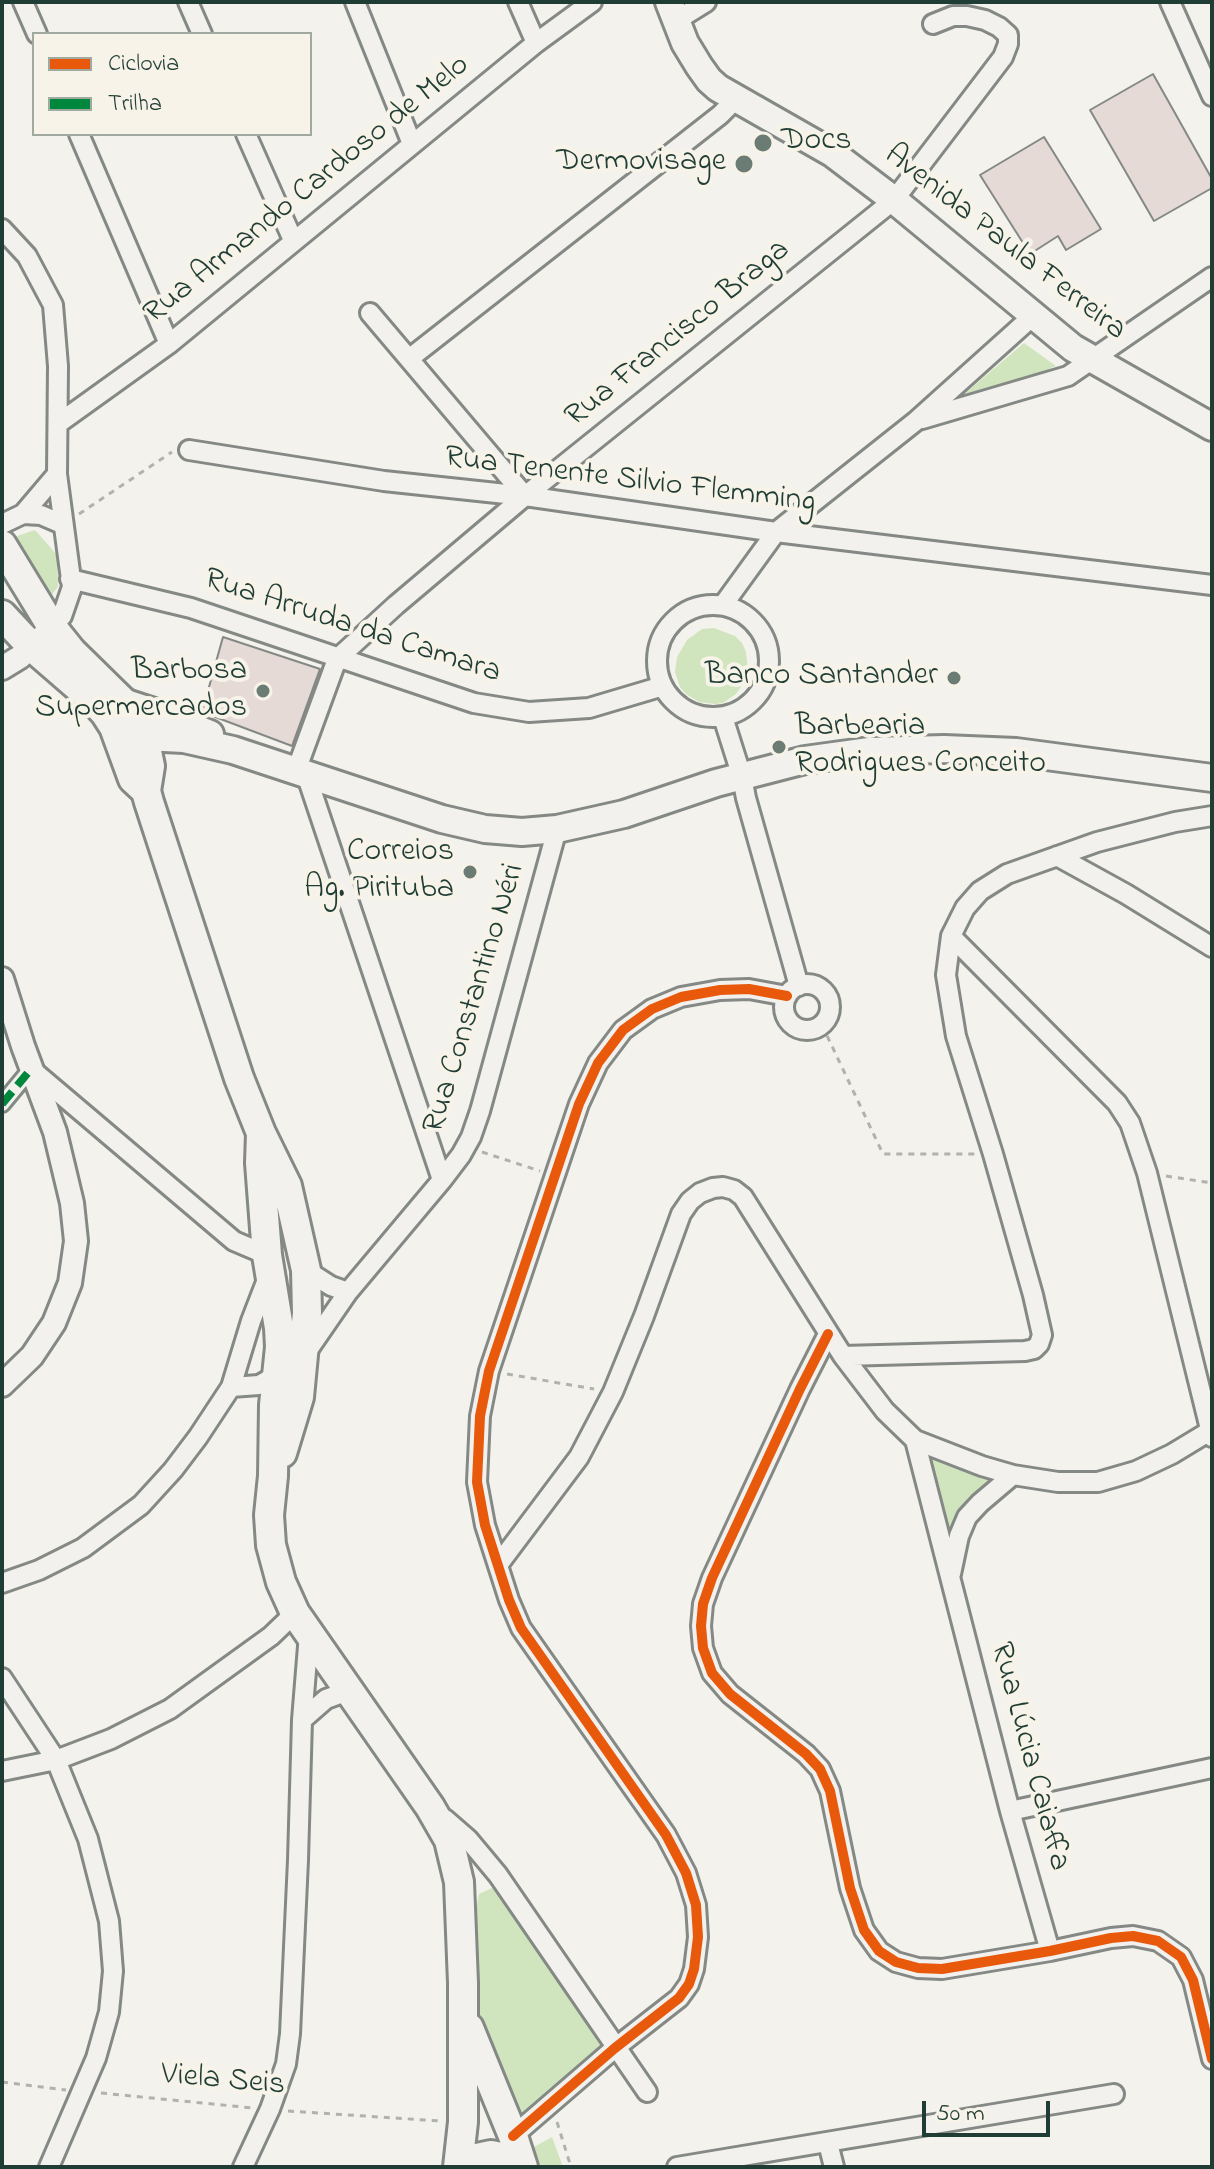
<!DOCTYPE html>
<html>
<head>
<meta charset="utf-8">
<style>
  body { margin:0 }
  #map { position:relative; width:1214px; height:2169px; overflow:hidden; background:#f4f2ec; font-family:"Indie Flower",sans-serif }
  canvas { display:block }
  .frame { position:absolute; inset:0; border:4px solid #1f3d34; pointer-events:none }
  .legend { position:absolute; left:32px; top:32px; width:280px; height:104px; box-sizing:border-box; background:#f7f3e8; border:2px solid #a1aaa0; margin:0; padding:10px 14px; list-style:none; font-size:24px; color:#1f3d34 }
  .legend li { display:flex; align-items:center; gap:16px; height:40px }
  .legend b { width:40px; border:2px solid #a1aaa0 }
  .scale { position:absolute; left:922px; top:2101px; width:128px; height:36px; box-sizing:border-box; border:4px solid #1f3d34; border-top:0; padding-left:10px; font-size:24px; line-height:28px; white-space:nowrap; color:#1f3d34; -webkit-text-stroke:6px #f7f3e8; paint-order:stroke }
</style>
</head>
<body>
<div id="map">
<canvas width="1214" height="2169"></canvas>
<div class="frame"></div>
<ul class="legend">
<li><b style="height:10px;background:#e8590c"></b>Ciclovia</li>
<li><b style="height:10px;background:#00873e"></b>Trilha</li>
</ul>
<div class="scale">50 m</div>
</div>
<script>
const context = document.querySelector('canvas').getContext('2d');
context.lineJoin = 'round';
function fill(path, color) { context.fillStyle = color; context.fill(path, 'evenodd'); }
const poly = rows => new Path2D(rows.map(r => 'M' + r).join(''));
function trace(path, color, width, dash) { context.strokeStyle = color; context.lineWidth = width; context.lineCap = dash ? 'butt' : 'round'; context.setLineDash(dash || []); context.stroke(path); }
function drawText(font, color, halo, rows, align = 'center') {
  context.font = font + ' "Indie Flower",sans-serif'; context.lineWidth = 8; context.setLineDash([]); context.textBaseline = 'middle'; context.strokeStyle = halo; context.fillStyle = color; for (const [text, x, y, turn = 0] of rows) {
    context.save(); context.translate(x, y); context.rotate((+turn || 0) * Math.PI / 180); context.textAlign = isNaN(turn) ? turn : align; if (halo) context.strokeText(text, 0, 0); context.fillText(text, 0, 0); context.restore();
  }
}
const green = poly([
  [1024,343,1056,366,943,412],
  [35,530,57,555,58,587,47,600,14,537],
  [714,628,735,636,742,643,746,652,748,670,744,682,736,694,723,703,715,704,699,702,686,694,680,687,675,672,677,657,687,640,702,629],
  [926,1453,944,1458,996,1480,951,1551],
  [494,1887,603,2045,514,2130,473,2019,468,1950,479,1894],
  [552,2137,563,2167,541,2167,534,2147]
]);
const building = poly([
  [1153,74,1212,179,1212,188,1154,221,1090,110,1153,74],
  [1044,137,1101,229,1066,250,1058,236,1030,254,980,175,1044,137],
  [223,637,320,669,292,746,202,712,223,637]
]);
const path = poly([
  [79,514,172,452],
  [822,1025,883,1154,977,1154],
  [482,1152,540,1171],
  [1166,1176,1212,1183],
  [507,1374,594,1389],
  [2,2082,66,2090],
  [101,2093,253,2108],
  [288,2111,440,2121],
  [557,2122,571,2167]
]);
const pedestrian = poly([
  [2,1104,31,1069]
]);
const minor = poly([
  [23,2,37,34],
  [188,2,202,34],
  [355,2,412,144],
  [518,2,536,43],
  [1170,2,1212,96],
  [677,20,706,2],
  [79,134,169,344],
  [246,134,293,240],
  [2,229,27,256,53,305,58,366,57,474,72,587,62,616,52,627],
  [370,313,525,496],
  [410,358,720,115,736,99],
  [922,419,1068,376,1212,277],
  [59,423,169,344,536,43,592,2],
  [189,450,384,481,525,496,776,532,1212,585],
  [23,514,57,474],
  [2,524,23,514,41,515,62,524],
  [70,579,191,608,474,703,529,712,589,708,663,686],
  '657 661a56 56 0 1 1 112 0a56 56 0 1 1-112 0Z',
  [723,605,776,532,916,421,1034,315],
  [723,717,742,777,746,798,799,986],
  [296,771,337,659,396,605,525,496,894,200,1003,57,1008,44,1008,35,999,27,985,20,967,16,953,16,933,24],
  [306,774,442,1180],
  [1057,856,1126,894,1212,947],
  [951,936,1117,1103,1130,1123,1147,1173,1212,1437],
  '784 1007a23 23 0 1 1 46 0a23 23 0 1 1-46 0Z',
  [31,1069,234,1241,267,1255],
  [306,1270,331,1286,348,1292],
  [828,1334,800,1389,712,1578,703,1604,701,1626,703,1648,712,1673,730,1694,806,1754,820,1769,830,1791,850,1888,864,1930,879,1951,896,1962,918,1968,942,1969,1050,1951,1111,1938,1133,1936,1158,1941,1181,1957,1193,1980,1212,2059],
  [306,1353,348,1292,442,1180,461,1155,471,1137,480,1111,557,829],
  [843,1356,1025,1351,1034,1349,1039,1344,1042,1335,1033,1295,993,1154,956,1036,946,975,951,936,965,908,980,891,1007,874,1097,842,1175,822,1212,816],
  [231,1387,259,1385,268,1380,278,1371],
  [915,1440,1010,1811,1050,1951],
  [498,1565,579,1457,613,1392,644,1316,681,1214,690,1201,700,1193,713,1188,723,1187,734,1190,743,1197,843,1356,885,1411,915,1440,982,1466,1013,1475,1058,1482,1098,1482,1136,1471,1172,1454,1210,1431],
  [951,1574,959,1536,967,1517,980,1503,1013,1475],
  [2,1583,39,1570,83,1548,141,1505,173,1470,198,1437,231,1387,251,1321,268,1277],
  [2,1678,56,1760,88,1839,109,1921,113,1971,109,2012,96,2058,49,2167],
  [302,1720,326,1699,348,1691],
  [2,1771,56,1760,111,1739,170,1709,271,1636,295,1613],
  [1010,1811,1212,1768],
  [445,1819,468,1839,498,1875,647,2092],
  [513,2136,615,2048,679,1998,689,1984,694,1969,698,1937,696,1905,686,1873,666,1835,521,1628,509,1600,485,1525,477,1482,480,1416,489,1371,579,1104,598,1063,623,1030,652,1009,681,997,720,990,749,989,787,996],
  [828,2143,834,2167],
  [243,2167,270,2109,286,2064,290,2034,298,1860,302,1720,309,1634],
  [677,2167,1114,2094]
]);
const tertiary = poly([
  [2,668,20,657,42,637],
  [2,979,23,1046,55,1132,72,1203,76,1241,70,1283,54,1323,32,1356,2,1385]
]);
const secondary = poly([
  [669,2,685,43,699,66,709,80,718,88,832,153,894,200,1073,348,1212,427],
  [123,702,163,715,210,734],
  [144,737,184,739,233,750,442,819,485,829,522,832,557,829,624,814,716,783,805,760,870,751,944,749,1016,752,1212,778]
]);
const primary = poly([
  [2,545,52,627,72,652,123,702,144,737,150,766,146,791,149,802,239,1078,261,1133,287,1186,306,1270,307,1313,299,1397,282,1453],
  [2,615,32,647,92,699,105,713,114,727,133,779,146,791],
  [261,1133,260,1163,267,1255,279,1328,280,1347,274,1405,273,1476,269,1515,271,1545,281,1582,295,1613,430,1807,449,1840,459,1882,463,1983,463,2122,458,2167],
  [469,2028,513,2136,523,2167],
  [464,2167,477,2158,491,2155,505,2158,518,2167]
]);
const quiet = poly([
  [2,1104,31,1069]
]);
const cycleway = poly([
  [828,1334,800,1389,712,1578,703,1604,701,1626,703,1648,712,1673,730,1694,806,1754,820,1769,830,1791,850,1888,864,1930,879,1951,896,1962,918,1968,942,1969,1050,1951,1111,1938,1133,1936,1158,1941,1181,1957,1193,1980,1212,2059],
  [513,2136,615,2048,679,1998,689,1984,694,1969,698,1937,696,1905,686,1873,666,1835,521,1628,509,1600,485,1525,477,1482,480,1416,489,1371,579,1104,598,1063,623,1030,652,1009,681,997,720,990,749,989,787,996]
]);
const markers = [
  [763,143,10,"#6a7c74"],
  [744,164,10,"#6a7c74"],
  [954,678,8,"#6a7c74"],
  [263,691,8,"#6a7c74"],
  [779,747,8,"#6a7c74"],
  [470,872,8,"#6a7c74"]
];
const poiNames = [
  ["Docs",781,143,"left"],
  ["Dermovisage",726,164],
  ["Barbosa",247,673],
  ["Supermercados",247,710],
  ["Banco Santander",938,678],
  ["Barbearia",795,729,"left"],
  ["Rodrigues Conceito",795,766,"left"],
  ["Correios",454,854],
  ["Ag. Pirituba",454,891]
];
const streetNames = [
  ["Rua Armando Cardoso de Melo",308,191,-39],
  ["Avenida Paula Ferreira",1004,244,38],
  ["Rua Francisco Braga",679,335,-39],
  ["Rua Tenente Silvio Flemming",630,482,7],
  ["Rua Arruda da Camara",352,628,18],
  ["Rua Constantino Néri",476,999,-73],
  ["Rua Lúcia Caiaffa",1028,1757,75],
  ["Viela Seis",223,2082,5]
];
fill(green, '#d0e5bd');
fill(building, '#e6dad7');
trace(building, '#848985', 2);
trace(pedestrian, '#848985', 20);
trace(minor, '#848985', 24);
trace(tertiary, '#848985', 28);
trace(secondary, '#848985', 32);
trace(primary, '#848985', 34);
trace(path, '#b0b2ae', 3, [6, 6]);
trace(pedestrian, '#f2f1ed', 14);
trace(minor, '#f2f1ed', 18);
trace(tertiary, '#f2f1ed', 22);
trace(secondary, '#f2f1ed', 26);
trace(primary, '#f2f1ed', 28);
trace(quiet, '#00873e', 8, [16, 8]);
trace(cycleway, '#e8590c', 10);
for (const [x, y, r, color] of markers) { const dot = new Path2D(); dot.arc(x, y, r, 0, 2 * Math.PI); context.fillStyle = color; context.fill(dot); trace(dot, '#f7f3e8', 3); }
drawText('32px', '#1f3d34', '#f7f3e8', poiNames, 'right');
drawText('32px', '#1f3d34', '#f7f3e8', streetNames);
</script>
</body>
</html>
